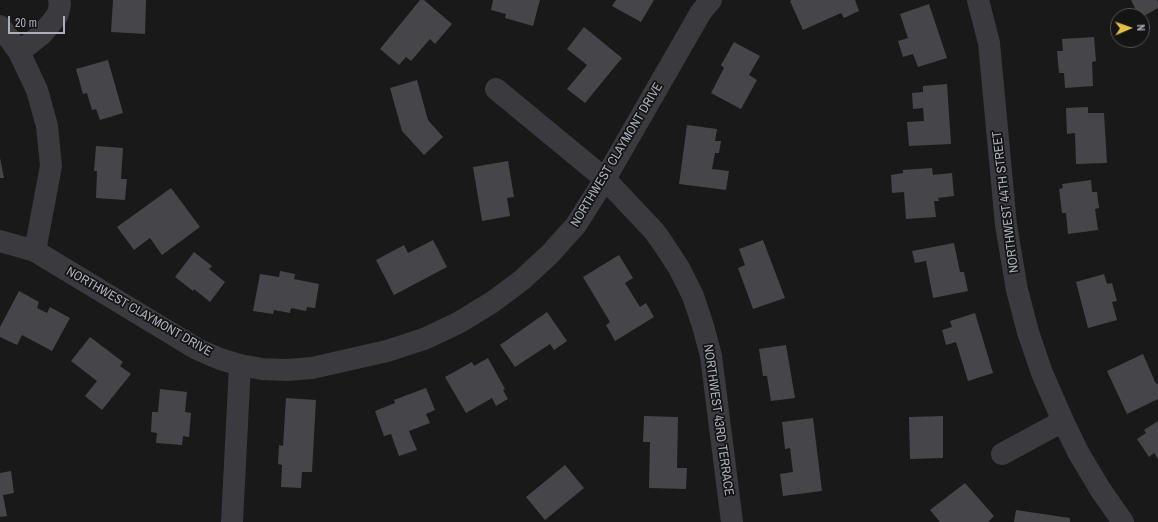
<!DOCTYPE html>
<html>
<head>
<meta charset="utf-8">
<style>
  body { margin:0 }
  #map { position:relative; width:1158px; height:522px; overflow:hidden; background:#19191a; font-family:"Archivo Narrow",sans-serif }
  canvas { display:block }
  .north { position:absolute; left:1110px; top:8px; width:40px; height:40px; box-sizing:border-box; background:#141415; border:1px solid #515257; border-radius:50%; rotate:88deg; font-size:11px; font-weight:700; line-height:16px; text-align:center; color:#acafb9 }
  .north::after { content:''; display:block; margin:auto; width:14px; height:18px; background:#e3bf48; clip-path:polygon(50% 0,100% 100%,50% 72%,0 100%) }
  .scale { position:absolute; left:8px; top:16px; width:57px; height:18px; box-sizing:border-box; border:2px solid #acafb9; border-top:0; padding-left:5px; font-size:12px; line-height:14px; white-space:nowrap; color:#acafb9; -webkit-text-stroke:3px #141415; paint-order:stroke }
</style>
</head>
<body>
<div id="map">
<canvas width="1158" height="522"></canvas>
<div class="north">N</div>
<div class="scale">20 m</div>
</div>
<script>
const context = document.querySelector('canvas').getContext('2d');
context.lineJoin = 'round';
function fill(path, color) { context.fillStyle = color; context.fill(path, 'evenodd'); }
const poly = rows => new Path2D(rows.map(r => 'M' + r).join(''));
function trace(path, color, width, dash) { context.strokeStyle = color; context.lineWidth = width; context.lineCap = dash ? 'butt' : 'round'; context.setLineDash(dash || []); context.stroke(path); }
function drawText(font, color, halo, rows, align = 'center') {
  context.font = font + ' "Archivo Narrow",sans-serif'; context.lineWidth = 3.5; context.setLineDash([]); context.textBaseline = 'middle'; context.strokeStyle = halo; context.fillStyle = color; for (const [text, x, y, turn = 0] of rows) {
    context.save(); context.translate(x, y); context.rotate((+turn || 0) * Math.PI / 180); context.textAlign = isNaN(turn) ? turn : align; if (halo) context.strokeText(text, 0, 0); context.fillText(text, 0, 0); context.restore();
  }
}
const building = poly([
  [113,0,146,0,145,34,111,32],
  [420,0,424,0,452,24,435,44,430,39,411,61,406,57,399,65,380,49],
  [493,0,540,0,533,26,505,18,506,14,491,10],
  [616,0,654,0,641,22,612,6],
  [792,0,855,0,859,11,844,18,841,13,803,30,790,1],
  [1131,0,1157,0,1158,2,1158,8,1142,17,1139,16],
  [929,4,947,58,918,67,913,54,903,57,898,41,908,38,900,14],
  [584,27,622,58,585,103,567,89,587,65,567,49],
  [1094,37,1096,61,1092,62,1093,86,1065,88,1064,73,1059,73,1057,51,1063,51,1062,39],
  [734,42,760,56,749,75,757,80,741,109,711,93,724,68,721,65],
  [108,60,123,113,100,120,96,109,92,110,87,93,83,94,76,69],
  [417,80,428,120,443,137,424,155,402,131,390,88],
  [947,84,951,144,909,146,907,122,924,121,923,108,913,109,912,93,923,92,923,86],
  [1088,107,1088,113,1104,113,1107,163,1076,164,1075,133,1067,134,1066,108],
  [687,125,717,129,715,141,721,141,719,153,715,153,712,169,729,171,726,190,679,184],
  [96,146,123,148,121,179,127,179,125,200,96,198,97,171,94,171],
  [0,158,4,178,0,178],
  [508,161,514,197,507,198,510,216,482,221,473,167],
  [932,168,933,175,952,173,954,196,938,198,939,201,934,201,936,217,906,219,904,192,892,193,891,175,903,173,903,170],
  [1091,180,1092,192,1097,192,1099,208,1095,209,1098,230,1068,234,1066,213,1062,213,1059,189,1063,188,1062,184],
  [171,188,200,227,162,255,150,238,134,250,117,227],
  [433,240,447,267,394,295,376,260,404,245,408,253],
  [763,240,785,298,753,309,738,268,745,265,739,249],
  [954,243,960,272,964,272,968,291,933,298,926,261,915,263,912,251],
  [194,252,212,266,209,269,225,282,210,302,194,289,193,291,175,277],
  [619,255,633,278,625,283,640,307,646,303,654,317,615,341,606,325,610,322,583,277],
  [280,271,295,274,294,279,319,284,315,308,307,307,306,311,291,308,290,313,274,310,273,314,253,311,260,274,279,277],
  [1104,274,1107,284,1112,283,1117,301,1112,302,1117,320,1088,328,1076,282],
  [19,291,39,302,37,308,47,313,50,307,70,318,52,351,22,335,17,345,0,337,0,327],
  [547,312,567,341,554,350,550,344,515,367,500,345],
  [975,313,993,373,968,381,956,342,946,345,942,330,952,327,950,321],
  [90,337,123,362,120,366,131,374,102,410,85,396,97,381,71,361],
  [786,345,795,398,771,401,767,376,763,376,759,349],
  [1143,354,1156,384,1158,383,1158,399,1127,414,1107,371],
  [488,358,505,389,503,390,508,399,496,406,492,398,466,413,445,377,472,362,474,366],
  [426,388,435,410,426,414,430,423,409,431,417,450,399,456,391,434,384,436,375,411,395,403,394,400],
  [160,389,187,392,185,412,191,413,189,437,183,436,182,445,156,443,157,433,151,432,152,412,158,412],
  [286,398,316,400,312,472,302,472,301,488,281,487,282,465,278,464,279,445,283,446],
  [644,416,678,417,677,468,687,468,686,489,649,488,650,442,643,442],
  [943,416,943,458,910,459,909,417],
  [813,418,822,491,783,496,780,474,793,472,790,448,785,449,782,422],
  [1158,421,1158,459,1154,453,1149,457,1137,439,1146,433,1144,430],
  [565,465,584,488,545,520,526,497],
  [11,471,14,493,3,495,7,516,0,517,0,473],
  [965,483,994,516,988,522,940,522,930,510],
  [1016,510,1070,518,1070,522,1014,522]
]);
const minor = poly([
  [978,0,989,43,1006,225,1017,290,1028,332,1042,373,1063,421,1078,452,1100,489,1123,522],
  [0,26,19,52,37,90,47,126,51,166,35,251],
  [19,52,42,34,51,23,58,14,60,4,59,0],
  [496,89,605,179,654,231,662,242,679,268,693,296,703,326,711,356,732,522],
  [0,241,35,251,197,349,220,359,240,365,262,369,287,370,312,368,387,351,424,339,458,323,491,303,522,280,550,254,576,225,605,179,701,12,711,0],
  [1002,454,1063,421],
  [232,522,240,365]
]);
const streetNames = [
  ["NORTHWEST CLAYMONT DRIVE",617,155,-59],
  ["NORTHWEST 44TH STREET",1006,202,-97],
  ["NORTHWEST CLAYMONT DRIVE",139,312,30],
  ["NORTHWEST 43RD TERRACE",718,420,82]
];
fill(building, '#46464a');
trace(minor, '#3a3a3f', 22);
drawText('13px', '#acafb9', '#141415', streetNames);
</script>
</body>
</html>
